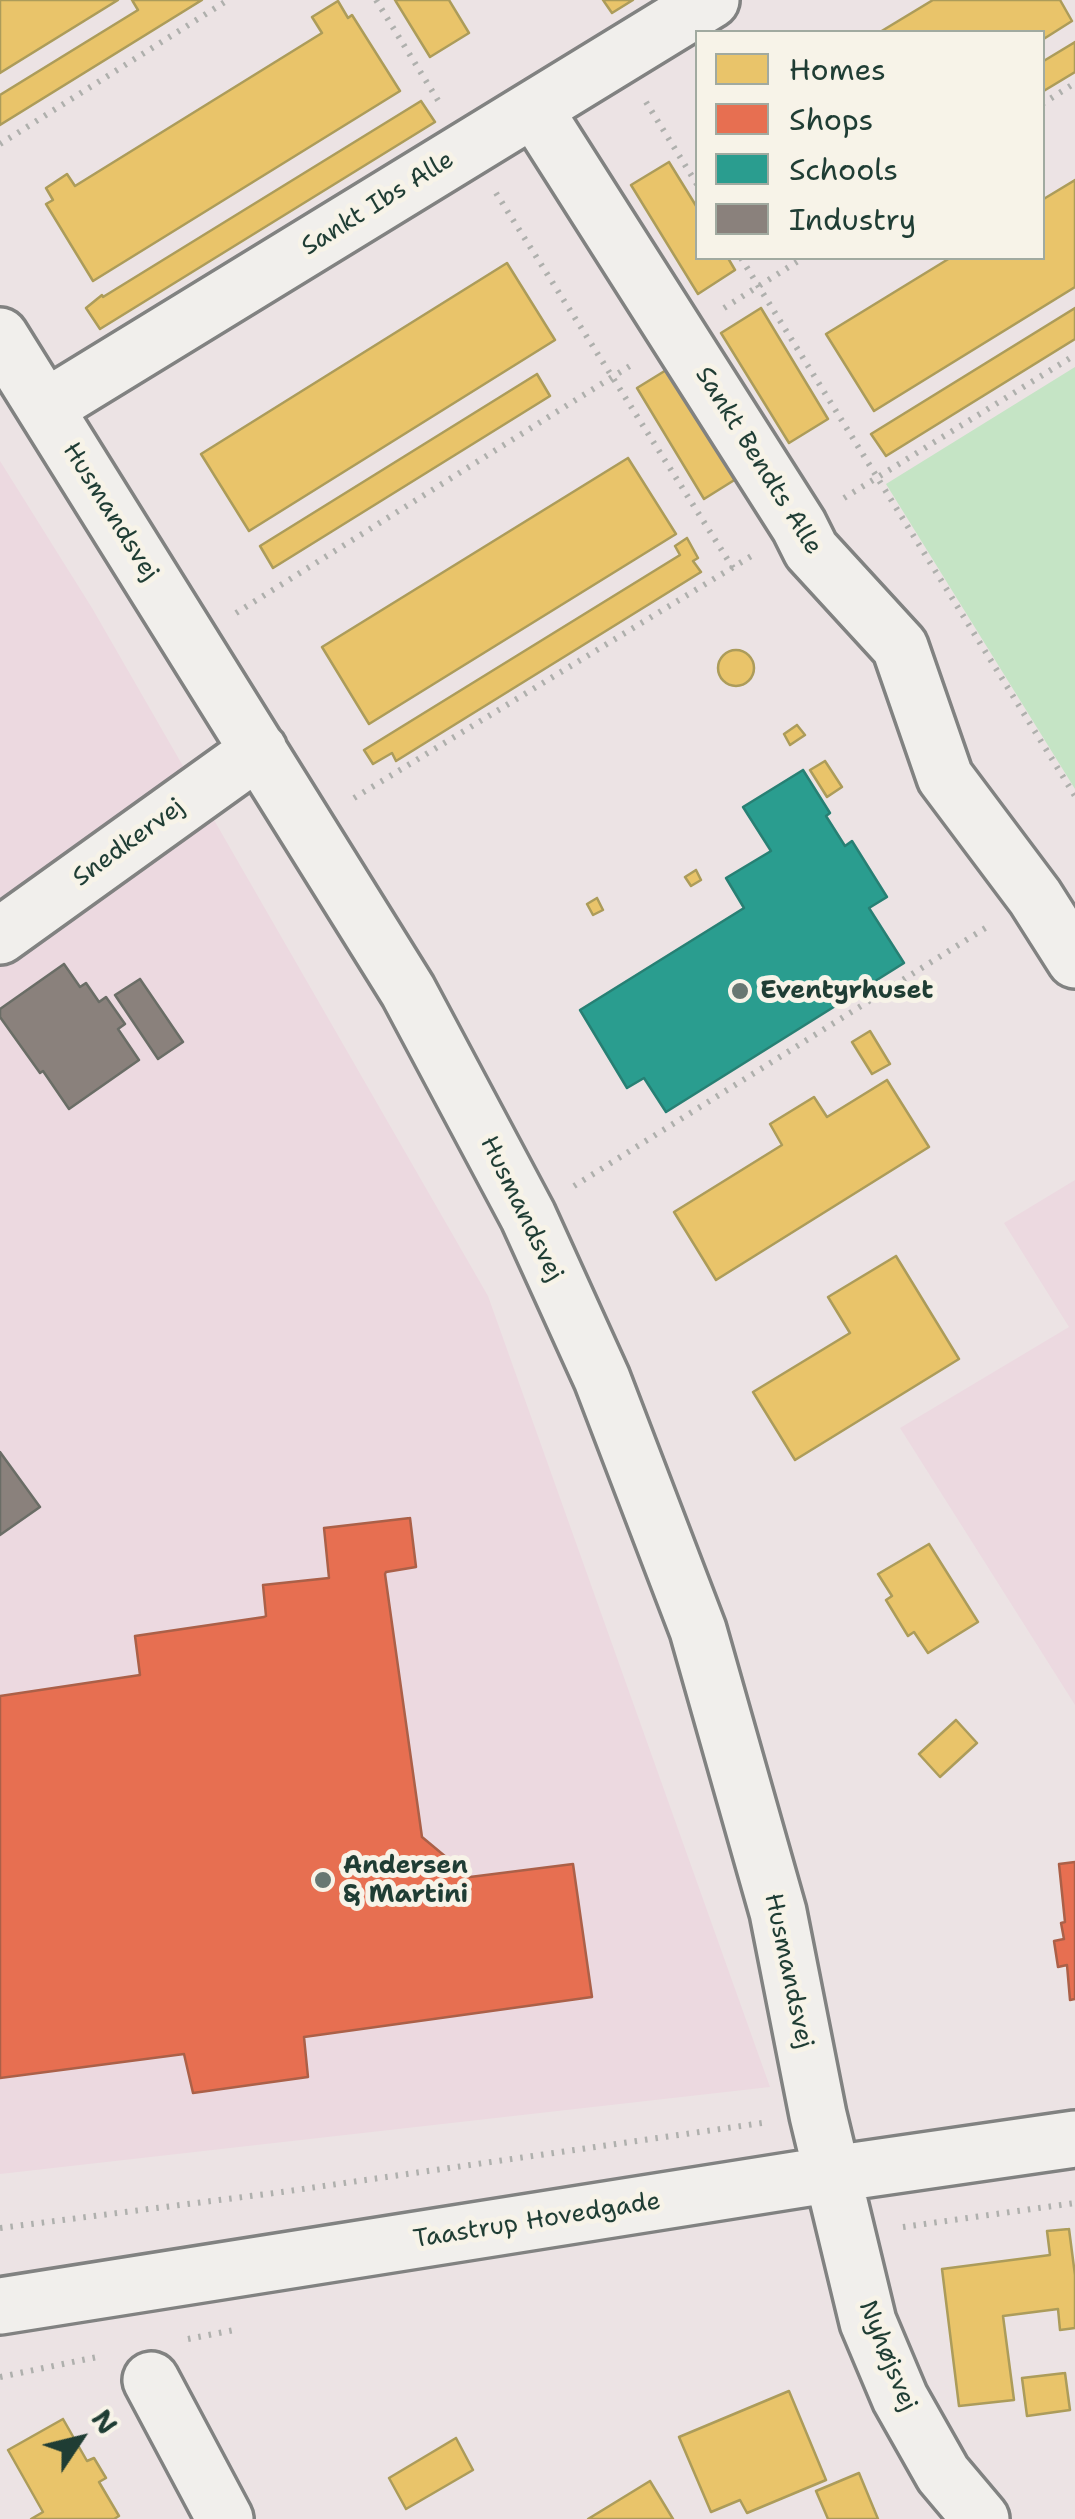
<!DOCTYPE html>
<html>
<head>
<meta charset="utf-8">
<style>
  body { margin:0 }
  #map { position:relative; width:1075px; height:2519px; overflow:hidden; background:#ece3e4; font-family:"Shantell Sans",sans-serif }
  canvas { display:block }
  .legend { position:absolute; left:695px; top:30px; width:350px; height:230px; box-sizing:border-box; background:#f7f3e8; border:2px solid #a1aaa0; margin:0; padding:12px 18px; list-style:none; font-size:30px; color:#1f3d34 }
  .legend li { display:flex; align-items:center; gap:20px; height:50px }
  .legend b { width:50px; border:2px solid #a1aaa0 }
  .north { position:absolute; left:30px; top:2389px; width:100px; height:100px; -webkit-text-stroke:8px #f7f3e8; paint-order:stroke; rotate:55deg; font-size:28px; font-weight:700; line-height:40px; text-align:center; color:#1f3d34 }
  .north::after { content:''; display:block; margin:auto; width:35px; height:45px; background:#1f3d34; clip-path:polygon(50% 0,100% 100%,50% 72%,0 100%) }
</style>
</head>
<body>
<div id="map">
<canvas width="1075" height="2519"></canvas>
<ul class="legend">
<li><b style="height:28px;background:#e9c46a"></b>Homes</li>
<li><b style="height:28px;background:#e76f51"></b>Shops</li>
<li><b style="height:28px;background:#2a9d8f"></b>Schools</li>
<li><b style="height:28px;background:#8a817c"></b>Industry</li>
</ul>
<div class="north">N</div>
</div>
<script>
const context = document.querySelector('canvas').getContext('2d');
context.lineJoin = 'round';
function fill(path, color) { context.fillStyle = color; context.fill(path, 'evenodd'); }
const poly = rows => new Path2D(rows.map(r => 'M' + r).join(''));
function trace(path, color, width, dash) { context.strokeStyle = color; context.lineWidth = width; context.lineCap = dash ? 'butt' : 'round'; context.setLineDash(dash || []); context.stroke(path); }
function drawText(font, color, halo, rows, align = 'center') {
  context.font = font + ' "Shantell Sans",sans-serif'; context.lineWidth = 10; context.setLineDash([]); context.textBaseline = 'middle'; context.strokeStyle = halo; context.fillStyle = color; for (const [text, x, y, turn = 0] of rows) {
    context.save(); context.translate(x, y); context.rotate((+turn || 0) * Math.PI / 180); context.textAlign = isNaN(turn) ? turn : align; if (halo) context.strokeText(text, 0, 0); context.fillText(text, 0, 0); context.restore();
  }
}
const built = poly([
  [0,461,92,608,488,1296,770,2087,0,2174],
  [1075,1180,1075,1705,900,1428,1069,1327,1004,1223]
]);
const green = poly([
  [1075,367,1075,789,886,484]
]);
const homes = poly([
  [0,0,118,0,0,73,0,0],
  [132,0,202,0,0,125,0,95,138,10,132,0],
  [395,0,449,0,469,33,430,57,395,0],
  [603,0,633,0,612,13,603,0],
  [933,0,1060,0,1072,21,1042,40,1042,32,880,32,933,0],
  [338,1,348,18,352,15,400,91,93,281,46,204,53,200,46,188,67,174,75,186,322,33,312,17,338,1],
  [1075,42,1075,72,1042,92,1042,62,1075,42],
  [421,101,435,122,100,329,86,308,102,295,103,297,421,101],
  [669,162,698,209,698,258,728,258,735,270,698,294,631,185,669,162],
  [1075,180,1075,287,874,411,826,334,950,258,1042,258,1042,200,1075,180],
  [507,263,555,340,249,531,201,454,507,263],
  [761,308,828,419,789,443,721,333,761,308],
  [1075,308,1075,339,886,456,871,434,1075,308],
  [676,364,744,474,704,499,637,388,676,364],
  [537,374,550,396,273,568,260,546,537,374],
  [628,458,676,534,369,724,322,647,628,458],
  [687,538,698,558,693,561,701,572,396,761,392,753,373,764,364,750,680,555,675,546,687,538],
  '718 668a18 18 0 1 1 36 0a18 18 0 1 1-36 0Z',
  [797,725,805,735,790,745,784,734,797,725],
  [825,761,842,787,827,797,810,770,825,761],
  [696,870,701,880,691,886,685,877,696,870],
  [597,898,603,910,593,915,587,904,597,898],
  [870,1031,890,1064,872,1074,852,1042,870,1031],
  [887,1080,929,1147,716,1280,674,1212,782,1145,770,1124,814,1097,827,1117,887,1080],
  [896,1256,959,1359,795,1460,753,1392,850,1333,828,1297,896,1256],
  [929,1544,978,1622,928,1653,914,1632,908,1636,886,1600,892,1596,878,1574,929,1544],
  [956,1720,977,1743,940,1777,919,1754,956,1720],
  [1069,2229,1075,2275,1075,2328,1060,2330,1058,2309,1003,2316,1014,2400,959,2406,942,2269,1050,2255,1047,2231,1069,2229],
  [1065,2373,1070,2410,1027,2416,1022,2378,1065,2373],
  [789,2391,826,2480,747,2513,740,2500,711,2512,679,2437,789,2391],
  [63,2419,87,2461,94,2458,106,2478,99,2482,119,2516,114,2519,31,2519,43,2512,8,2450,63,2419],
  [456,2438,473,2470,406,2509,389,2478,456,2438],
  [859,2473,878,2519,828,2519,816,2491,859,2473],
  [650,2481,673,2519,588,2519,650,2481]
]);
const shops = poly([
  [410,1518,416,1567,386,1572,385,1574,422,1837,470,1877,573,1864,592,1997,304,2037,308,2077,193,2093,184,2054,0,2078,0,1696,140,1675,135,1636,264,1617,266,1616,263,1585,329,1578,324,1528,410,1518],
  [1075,1862,1075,1999,1070,2000,1067,1965,1058,1967,1054,1941,1064,1939,1061,1923,1065,1922,1059,1864,1075,1862]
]);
const schools = poly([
  [803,770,830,813,826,816,845,846,852,841,887,897,869,908,904,963,666,1112,644,1078,627,1088,580,1010,744,908,726,878,771,851,743,807,803,770]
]);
const industry = poly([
  [64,964,80,987,86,983,99,1002,106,997,125,1024,118,1029,139,1060,69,1109,43,1071,40,1073,0,1017,0,1009,64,964],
  [140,979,183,1042,158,1059,115,995,140,979],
  [0,1452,40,1507,0,1535,0,1452]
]);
const path = poly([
  [376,0,439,102],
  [646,102,698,186],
  [1042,104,1075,83],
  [0,144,228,0],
  [496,193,733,568],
  [741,258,1075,796],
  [724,308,803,258],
  [844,498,1075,355],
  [236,613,633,364],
  [354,798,753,555],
  [574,1186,987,927],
  [903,2227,1075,2203],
  [0,2228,282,2192,762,2123],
  [188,2339,234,2330],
  [0,2377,102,2356]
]);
const minor = poly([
  [534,109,799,526,811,550,900,647,945,777,1035,897,1075,960],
  [0,336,408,991,528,1216,602,1379,698,1630,778,1912,818,2115,868,2322,900,2398,943,2474,981,2519],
  [45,408,711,0],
  [0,936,259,750],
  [0,2306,833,2174,1075,2139],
  [151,2380,225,2519]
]);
const markers = [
  [740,991,10,"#677772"],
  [323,1880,10,"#677772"]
];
const streetNames = [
  ["Sankt Ibs Alle",378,204,-32],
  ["Sankt Bendts Alle",758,461,58],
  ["Husmandsvej",110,512,58],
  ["Snedkervej",129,843,-36],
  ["Husmandsvej",521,1209,64],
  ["Husmandsvej",788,1971,78],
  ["Taastrup Hovedgade",537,2221,-9],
  ["Nyhøjsvej",887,2356,68]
];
const poiNames = [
  ["Eventyrhuset",760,991],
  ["Andersen",343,1866],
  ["& Martini",343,1895]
];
fill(built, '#ecd9e0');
fill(green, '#c5e4c5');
fill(homes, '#e9c46a');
trace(homes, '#ac9c5a', 2.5);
fill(shops, '#e76f51');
trace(shops, '#ab6048', 2.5);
fill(schools, '#2a9d8f');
trace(schools, '#278074', 2.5);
fill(industry, '#8a817c');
trace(industry, '#6a6d66', 2.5);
trace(minor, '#818281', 62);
trace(path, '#afb0ad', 6, [2.5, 8]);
trace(minor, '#f1efec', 55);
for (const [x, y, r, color] of markers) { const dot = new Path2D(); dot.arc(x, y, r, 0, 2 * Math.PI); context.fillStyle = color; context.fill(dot); trace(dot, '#f7f3e8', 4); }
drawText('25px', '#1f3d34', '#f7f3e8', streetNames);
drawText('bold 25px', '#1f3d34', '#f7f3e8', poiNames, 'left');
</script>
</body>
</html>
